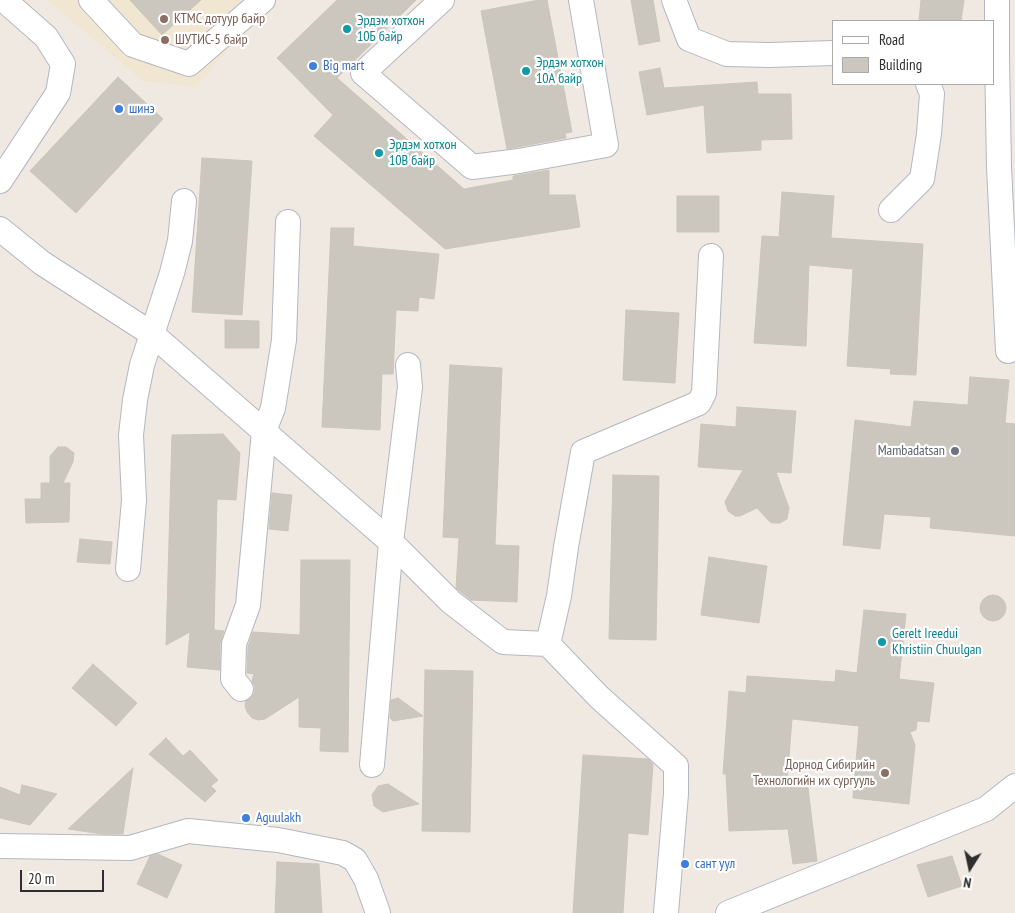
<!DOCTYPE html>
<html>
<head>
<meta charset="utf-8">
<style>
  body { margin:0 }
  #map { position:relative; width:1015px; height:913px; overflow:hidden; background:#efe9e1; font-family:"PT Sans Narrow",sans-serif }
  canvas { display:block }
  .legend { position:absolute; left:832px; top:20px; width:162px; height:65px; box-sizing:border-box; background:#fff; border:1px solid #ababab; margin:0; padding:6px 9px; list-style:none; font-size:15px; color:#2e2e2e }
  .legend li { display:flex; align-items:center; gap:10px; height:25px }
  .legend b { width:25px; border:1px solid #ababab }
  .north { position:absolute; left:945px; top:843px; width:50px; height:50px; -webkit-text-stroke:4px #fff; paint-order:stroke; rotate:190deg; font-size:14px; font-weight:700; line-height:20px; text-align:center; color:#2e2e2e }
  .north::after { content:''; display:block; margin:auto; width:18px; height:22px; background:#2e2e2e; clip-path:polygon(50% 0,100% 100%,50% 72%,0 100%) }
  .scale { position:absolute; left:20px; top:870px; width:84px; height:22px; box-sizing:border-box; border:2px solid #2e2e2e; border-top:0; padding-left:6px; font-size:15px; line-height:18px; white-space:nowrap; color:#2e2e2e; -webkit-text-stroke:4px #fff; paint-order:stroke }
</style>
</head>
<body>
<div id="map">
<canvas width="1015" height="913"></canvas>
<ul class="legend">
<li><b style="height:6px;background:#fff"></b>Road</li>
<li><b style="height:14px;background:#cbc7bf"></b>Building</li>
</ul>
<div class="north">N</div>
<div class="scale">20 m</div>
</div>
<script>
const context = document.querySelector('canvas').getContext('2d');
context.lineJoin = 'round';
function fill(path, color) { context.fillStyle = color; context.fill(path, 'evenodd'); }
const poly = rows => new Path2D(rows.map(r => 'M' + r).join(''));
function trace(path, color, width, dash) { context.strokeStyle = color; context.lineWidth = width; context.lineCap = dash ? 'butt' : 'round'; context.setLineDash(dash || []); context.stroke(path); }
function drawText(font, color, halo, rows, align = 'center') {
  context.font = font + ' "PT Sans Narrow",sans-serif'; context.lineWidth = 4.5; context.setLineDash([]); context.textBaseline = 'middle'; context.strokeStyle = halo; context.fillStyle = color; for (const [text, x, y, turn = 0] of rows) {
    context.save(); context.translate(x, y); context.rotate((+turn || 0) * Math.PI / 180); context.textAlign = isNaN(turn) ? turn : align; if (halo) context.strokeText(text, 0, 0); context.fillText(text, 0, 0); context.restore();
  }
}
const education = poly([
  [47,0,269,0,196,87,143,81]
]);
const building = poly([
  [130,0,201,0,162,35,130,0],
  [337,0,416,0,337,78,464,189,513,180,513,176,549,170,549,195,575,195,580,227,445,249,314,136,333,115,277,58,337,0],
  [539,0,547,0,572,132,565,133,566,138,507,149,481,11,539,0],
  [631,0,653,0,660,41,639,45,631,0],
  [921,0,964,0,961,21,919,21,921,0],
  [660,68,664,88,757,82,758,94,791,94,792,139,761,140,761,150,707,153,704,105,647,115,639,72,660,68],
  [118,77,163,119,76,213,30,171,118,77],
  [202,158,252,161,242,315,192,312,202,158],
  [782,192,834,196,831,238,923,244,916,375,890,374,891,369,847,366,853,269,809,265,806,346,754,343,762,236,779,237,782,192],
  [677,196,719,196,719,232,677,232,677,196],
  [331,228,354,228,353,246,439,254,434,299,419,297,418,311,396,310,393,374,382,374,380,430,322,427,331,228],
  [626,310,679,313,675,383,623,380,626,310],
  [225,320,259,321,259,348,225,348,225,320],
  [450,365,502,368,495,545,519,546,517,602,471,600,456,588,459,538,443,537,450,365],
  [970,377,1009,380,1005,423,1015,424,1015,536,930,528,931,517,884,514,880,549,843,545,855,420,911,427,914,401,968,405,970,377],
  [737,407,796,411,791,473,776,472,789,508,787,519,780,523,772,523,769,521,757,508,740,516,735,516,728,511,725,502,727,498,743,470,698,467,701,424,736,427,737,407],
  [223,434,240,453,236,500,217,499,214,630,224,631,220,644,220,670,187,667,190,632,166,645,172,435,223,434],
  [58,447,66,447,74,453,73,462,63,483,70,483,69,522,26,523,25,499,41,499,41,483,50,483,50,456,58,447],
  [613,475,659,476,656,640,609,639,613,475],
  [272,493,292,495,288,531,269,529,272,493],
  [80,539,112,542,110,564,77,562,80,539],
  [709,557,767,566,759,623,701,615,709,557],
  [301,560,350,560,348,752,320,751,321,728,299,727,299,697,265,719,258,720,252,718,247,712,245,706,246,701,254,694,255,687,252,681,254,674,247,673,248,647,253,632,300,635,301,560],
  '980 608a13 13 0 1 1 26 0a13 13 0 1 1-26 0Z',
  [864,610,906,614,899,679,934,683,929,722,917,721,916,730,910,732,915,745,909,804,853,798,859,726,792,719,787,782,807,780,817,861,793,864,788,829,729,831,726,774,723,774,729,691,746,693,747,676,835,682,836,670,857,673,864,610],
  [93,664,137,703,116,726,72,688,93,664],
  [425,670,473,671,470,832,422,831,425,670],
  [398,698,423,716,393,721,390,718,391,700,398,698],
  [166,738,183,756,190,750,218,780,211,786,216,791,205,802,149,754,166,738],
  [583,755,648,759,653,764,648,835,628,833,623,913,573,913,583,755],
  [133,768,123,834,102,834,68,829,133,768],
  [388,784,419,804,383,812,374,806,372,795,378,786,388,784],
  [22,785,57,794,30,825,0,818,0,787,20,795,22,785],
  [158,854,182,865,167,898,137,884,150,856,158,854],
  [952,856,962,886,928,897,917,865,952,856],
  [277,862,319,864,322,913,275,913,277,862]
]);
const street = poly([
  [91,0,133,45,189,64,263,0],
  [442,0,363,73,472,167,519,161,606,145,581,0],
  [674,0,689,39,727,54,769,55,834,53],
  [997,0,997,56,999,167,1008,351],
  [0,181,58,93,63,64,46,37,4,0],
  [891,210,922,179,929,134,932,94,928,84],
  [0,229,42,263,152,334,391,542,451,602,503,642,548,644,599,697,676,766,676,794,666,913],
  [128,569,134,500,131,435,135,400,142,365,172,273,180,241,184,201],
  [548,644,559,596,566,547,583,452,699,403,704,393,711,256],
  [241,689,233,679,234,644,248,605,264,431,273,408,284,340,288,222],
  [372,765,391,542,410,387,408,365],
  [0,846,130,848,188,831,278,840,343,853,355,860,366,879,378,913],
  [728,913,986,809,1015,786]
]);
const markers = [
  [164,19,5,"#8d6e63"],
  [347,29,5,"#0f9aa8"],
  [165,40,5,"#8d6e63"],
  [313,66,5,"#3f7fe0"],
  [526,71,5,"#0f9aa8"],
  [119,109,5,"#3f7fe0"],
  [379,153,5,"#0f9aa8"],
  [955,451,5,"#6b7280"],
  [882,642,5,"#0f9aa8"],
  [885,773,5,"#8d6e63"],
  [246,818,5,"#3f7fe0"],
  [685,864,5,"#3f7fe0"]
];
const educationNames = [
  ["KTMC дотуур байр",174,19],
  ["ШУТИС-5 байр",175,40],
  ["Дорнод Сибирийн",875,765,"right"],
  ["Технологийн их сургууль",875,781,"right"]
];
const cultureNames = [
  ["Эрдэм хотхон",357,21],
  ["10Б байр",357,37],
  ["Эрдэм хотхон",536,63],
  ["10А байр",536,79],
  ["Эрдэм хотхон",389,145],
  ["10В байр",389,161],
  ["Gerelt Ireedui",892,634],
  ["Khristiin Chuulgan",892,650]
];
const shopNames = [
  ["Big mart",323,66],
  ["шинэ",129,109],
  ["Aguulakh",256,818],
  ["сант уул",695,864]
];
const worshipNames = [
  ["Mambadatsan",945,451]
];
fill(education, '#f0e6d1');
fill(building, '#cbc7bf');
trace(building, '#cbc5ba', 1);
trace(street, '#b4b7c1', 26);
trace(street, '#fff', 24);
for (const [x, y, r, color] of markers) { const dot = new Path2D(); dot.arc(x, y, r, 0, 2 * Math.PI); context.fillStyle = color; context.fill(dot); trace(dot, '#fff', 2); }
drawText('14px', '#785e54', '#fff', educationNames, 'left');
drawText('14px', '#0d838f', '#fff', cultureNames, 'left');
drawText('14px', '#366cbe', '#fff', shopNames, 'left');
drawText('14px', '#5b616d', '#fff', worshipNames, 'right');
</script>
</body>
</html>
